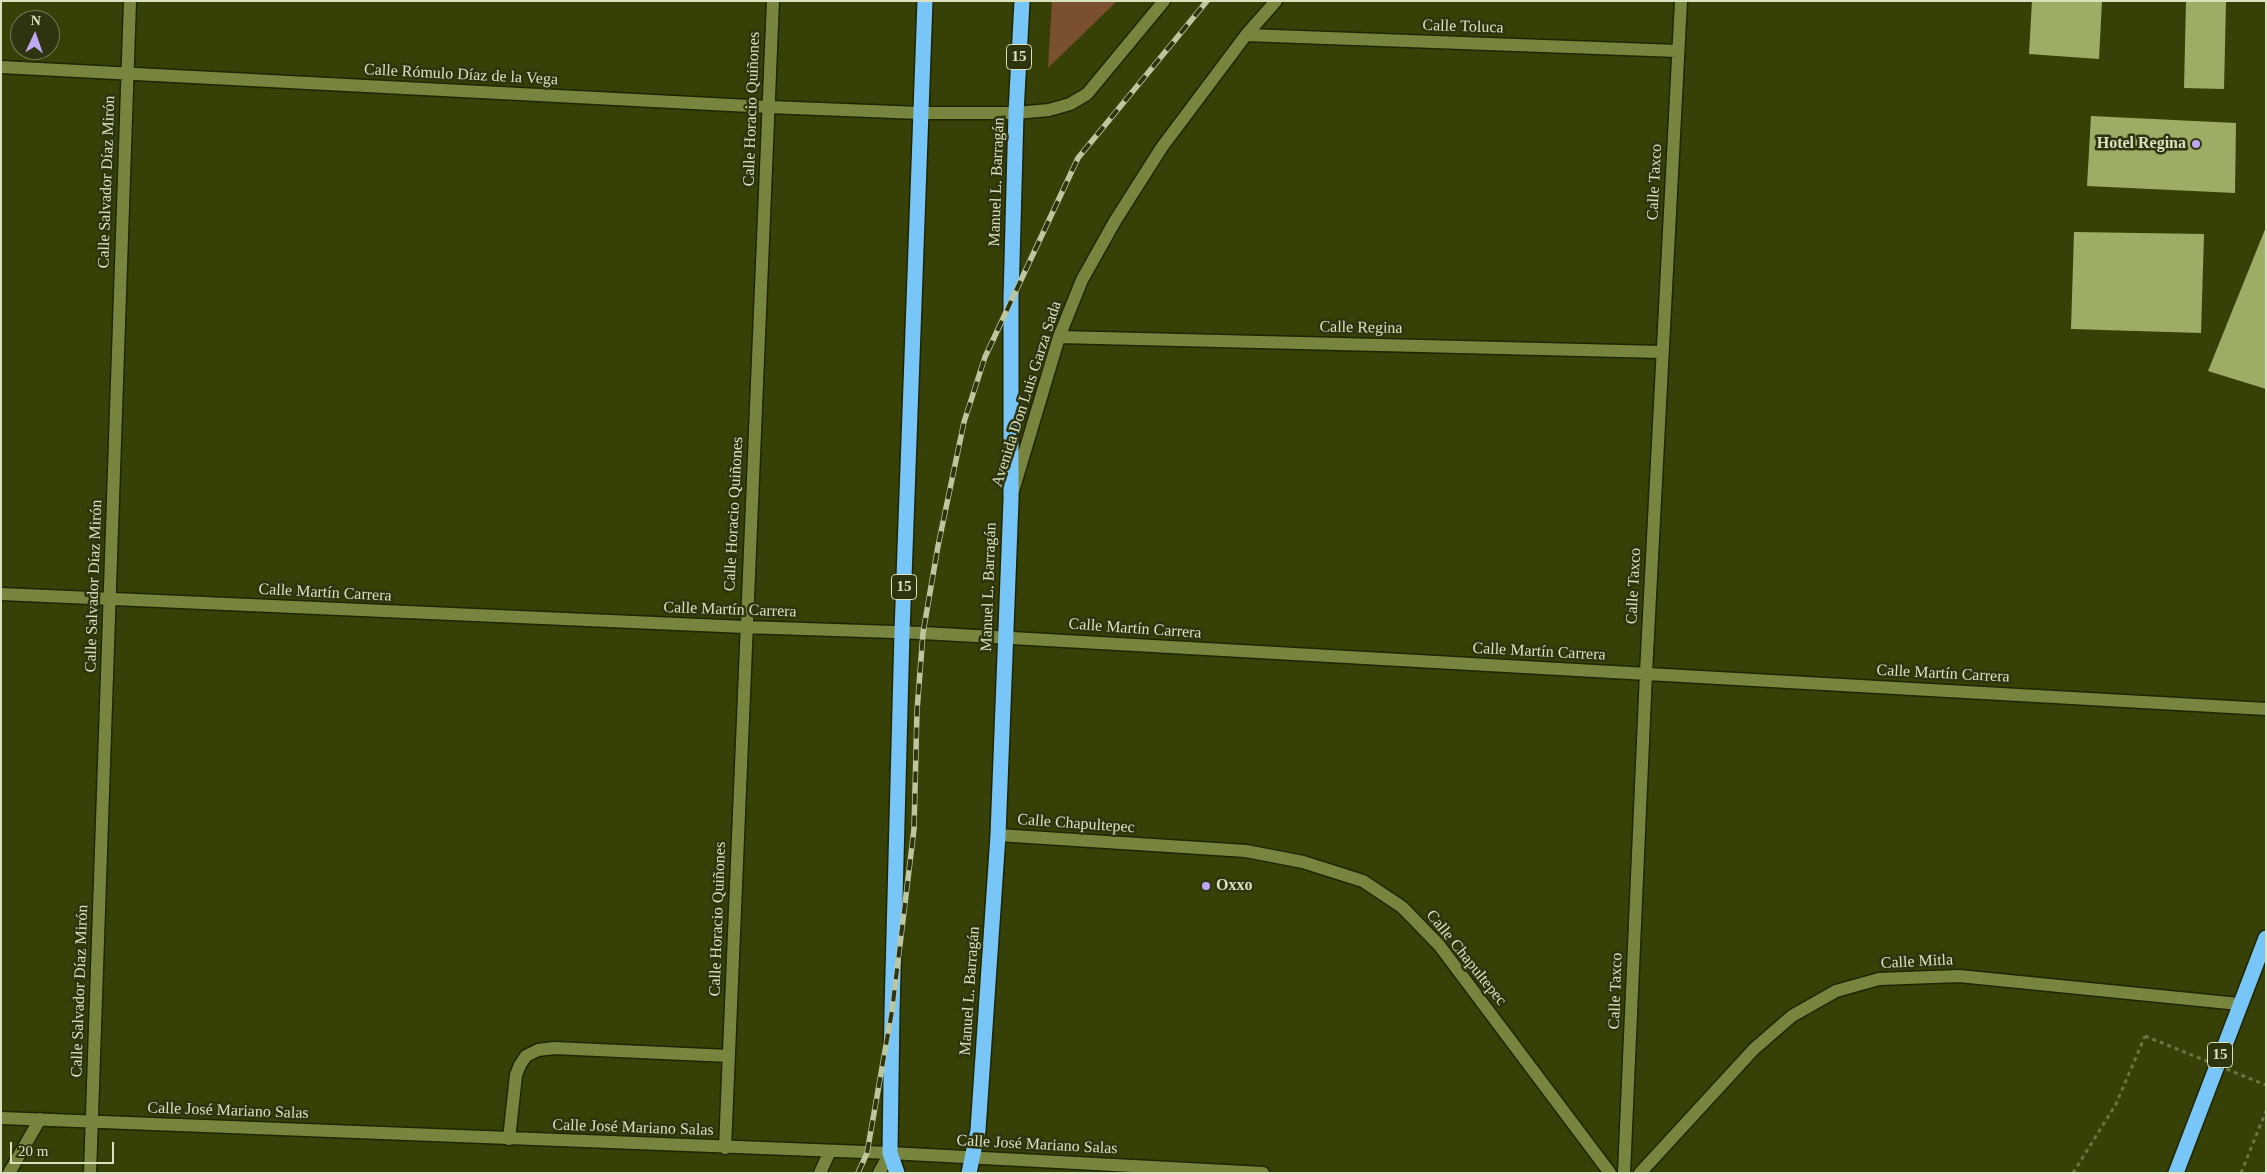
<!DOCTYPE html>
<html>
<head>
<meta charset="utf-8">
<style>
  body { margin:0 }
  #map { position:relative; width:2267px; height:1174px; overflow:hidden; background:#374006; font-family:"Times New Roman",serif }
  canvas { display:block }
  .frame { position:absolute; inset:0; border:2px solid #d9e1be; pointer-events:none }
  .north { position:absolute; left:10px; top:10px; width:50px; height:50px; box-sizing:border-box; background:#2e340f; border:1px solid #727955; border-radius:50%; rotate:3deg; font-size:14px; font-weight:700; line-height:20px; text-align:center; color:#d9e1be }
  .north::after { content:''; display:block; margin:auto; width:18px; height:22px; background:#c0a8f4; clip-path:polygon(50% 0,100% 100%,50% 72%,0 100%) }
  .scale { position:absolute; left:10px; top:1142px; width:104px; height:22px; box-sizing:border-box; border:2px solid #d9e1be; border-top:0; padding-left:6px; font-size:15px; line-height:18px; white-space:nowrap; color:#d9e1be; -webkit-text-stroke:4px #2e340f; paint-order:stroke }
</style>
</head>
<body>
<div id="map">
<canvas width="2267" height="1174"></canvas>
<div class="frame"></div>
<div class="north">N</div>
<div class="scale">20 m</div>
</div>
<script>
const context = document.querySelector('canvas').getContext('2d');
context.lineJoin = 'round';
function fill(path, color) { context.fillStyle = color; context.fill(path, 'evenodd'); }
const poly = rows => new Path2D(rows.map(r => 'M' + r).join(''));
function trace(path, color, width, dash) { context.strokeStyle = color; context.lineWidth = width; context.lineCap = dash ? 'butt' : 'round'; context.setLineDash(dash || []); context.stroke(path); }
function drawText(font, color, halo, rows, align = 'center') {
  context.font = font + ' "Times New Roman",serif'; context.lineWidth = 5; context.setLineDash([]); context.textBaseline = 'middle'; context.strokeStyle = halo; context.fillStyle = color; for (const [text, x, y, turn = 0] of rows) {
    context.save(); context.translate(x, y); context.rotate((+turn || 0) * Math.PI / 180); context.textAlign = isNaN(turn) ? turn : align; if (halo) context.strokeText(text, 0, 0); context.fillText(text, 0, 0); context.restore();
  }
}
const green = poly([
  [1052,1,1117,1,1048,68]
]);
const building = poly([
  [2032,1,2102,1,2099,59,2029,54],
  [2186,1,2226,1,2224,89,2184,88],
  [2091,116,2236,123,2235,193,2087,186],
  [2266,227,2266,389,2208,371],
  [2074,232,2204,234,2201,333,2071,329]
]);
const path = poly([
  [2073,1173,2116,1104,2145,1036],
  [2241,1173,2266,1111]
]);
const minor = poly([
  [1246,35,1678,51],
  [1,67,769,107,920,113,1016,113,1049,110,1070,104,1087,94,1164,1],
  [1059,337,1661,352],
  [1013,491,1059,337,1082,280,1115,221,1162,147,1246,35,1276,1],
  [1,594,745,627,923,633,2266,709],
  [998,835,1246,851,1303,862,1363,881,1402,907,1439,945,1610,1173],
  [1,1118,890,1153,1263,1173],
  [509,1139,516,1075,520,1065,526,1056,538,1050,554,1048,729,1056],
  [725,1148,773,1],
  [9,1173,40,1119],
  [90,1173,130,1],
  [820,1173,830,1151],
  [879,1173,890,1153],
  [1624,1173,1646,673,1681,1],
  [1640,1173,1754,1049,1792,1016,1836,991,1879,979,1959,976,2239,1004]
]);
const highway = poly([
  [897,1173,890,1153,892,1011,902,632,925,1],
  [969,1173,978,1130,998,835,1011,500,1011,298,1016,113,1022,1],
  [2176,1173,2266,938]
]);
const rail = poly([
  [858,1173,867,1153,892,1011,914,829,917,711,923,633,938,546,964,422,985,357,1078,158,1207,1]
]);
const pathBridge = poly([
  [2145,1036,2266,1085]
]);
const markers = [
  [2196,144,5,"#c0a8f4"],
  [1206,886,5,"#c0a8f4"]
];
const shields = [
  [1019,57,25],
  [904,587,25],
  [2220,1055,25]
];
const shieldNames = [
  ["15",1019,57],
  ["15",904,587],
  ["15",2220,1055]
];
const streetNames = [
  ["Calle Toluca",1463,27,2],
  ["Calle Rómulo Díaz de la Vega",461,75,3],
  ["Calle Horacio Quiñones",752,109,-88],
  ["Calle Salvador Díaz Mirón",107,182,-88],
  ["Manuel L. Barragán",997,182,-88],
  ["Calle Taxco",1655,182,-87],
  ["Calle Regina",1361,328,1],
  ["Avenida Don Luis Garza Sada",1027,394,-72],
  ["Calle Horacio Quiñones",734,514,-87],
  ["Calle Salvador Díaz Mirón",94,586,-88],
  ["Calle Taxco",1634,586,-87],
  ["Manuel L. Barragán",989,587,-88],
  ["Calle Martín Carrera",325,593,3],
  ["Calle Martín Carrera",730,610,2],
  ["Calle Martín Carrera",1135,629,4],
  ["Calle Martín Carrera",1539,652,3],
  ["Calle Martín Carrera",1943,674,3],
  ["Calle Chapultepec",1076,824,4],
  ["Calle Horacio Quiñones",718,919,-88],
  ["Calle Chapultepec",1466,958,51],
  ["Calle Mitla",1917,962,-3],
  ["Calle Salvador Díaz Mirón",80,991,-88],
  ["Manuel L. Barragán",970,991,-86],
  ["Calle Taxco",1616,991,-88],
  ["Calle José Mariano Salas",228,1111,2],
  ["Calle José Mariano Salas",633,1128,2],
  ["Calle José Mariano Salas",1037,1145,3]
];
const poiNames = [
  ["Hotel Regina",2186,144],
  ["Oxxo",1216,886,"left"]
];
fill(green, '#7a502e');
fill(building, '#9ead65');
trace(minor, '#202500', 15);
trace(highway, '#202500', 18);
trace(path, '#6b7442', 3, [4, 4]);
trace(minor, '#78853e', 12);
trace(highway, '#78c5f7', 15);
trace(rail, '#bec69f', 5.5);
trace(rail, '#2e340f', 4, [11]);
trace(pathBridge, '#6b7442', 3, [4, 4]);
for (const [x, y, r, color] of markers) { const dot = new Path2D(); dot.arc(x, y, r, 0, 2 * Math.PI); context.fillStyle = color; context.fill(dot); trace(dot, '#2e340f', 2); }
for (const [x, y, w] of shields) { const box = new Path2D(); box.roundRect(x - w / 2, y - 12.5, w, 25, 4); context.fillStyle = '#2e340f'; context.fill(box); trace(box, '#d9e1be', 1); }
drawText('bold 15px', '#d9e1be', null, shieldNames);
drawText('16px', '#d9e1be', '#2e340f', streetNames);
drawText('bold 16px', '#d9e1be', '#2e340f', poiNames, 'right');
</script>
</body>
</html>
